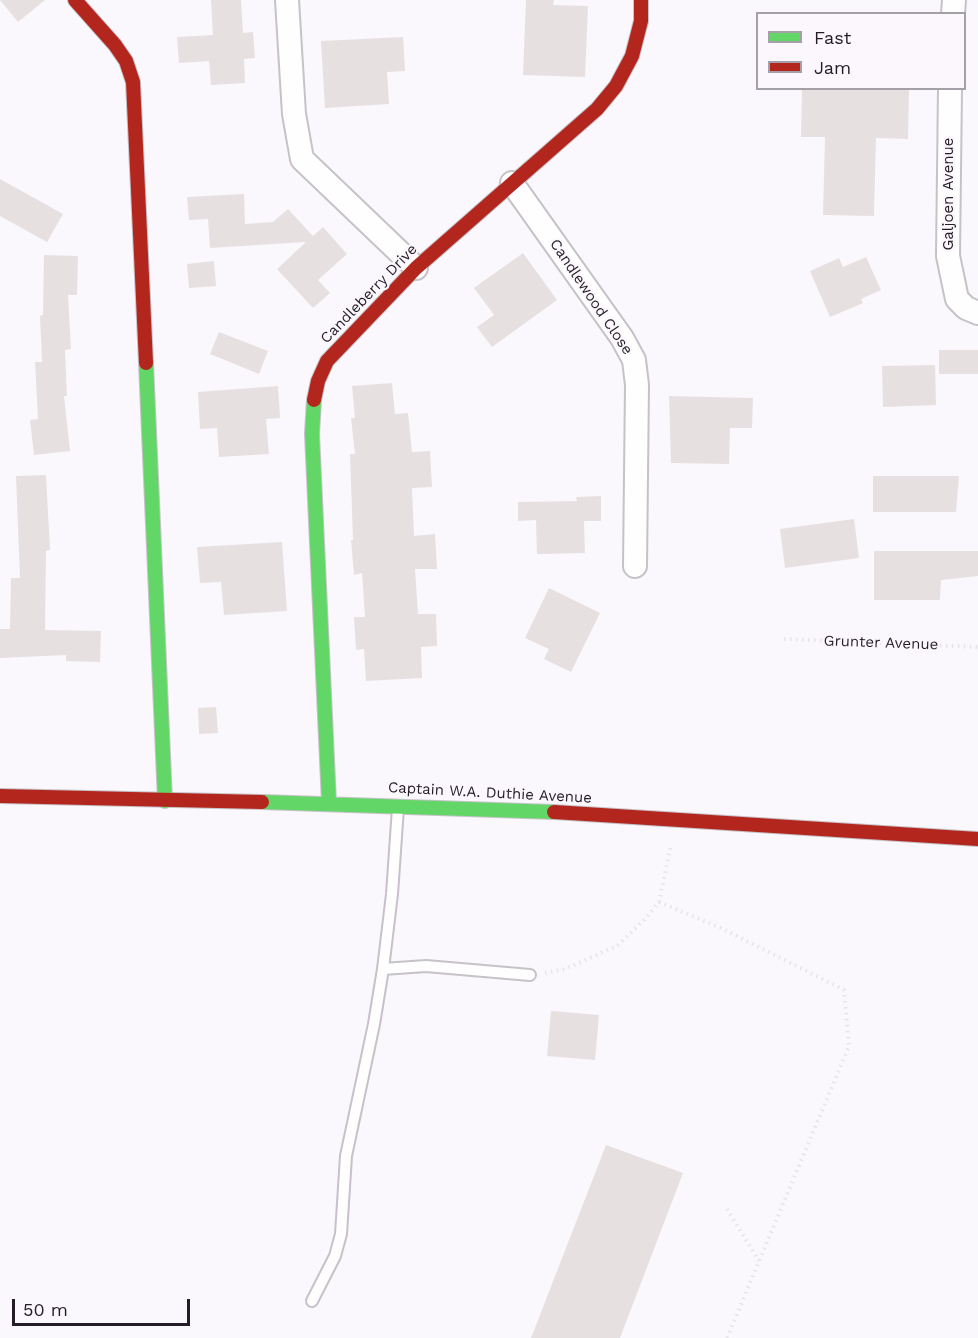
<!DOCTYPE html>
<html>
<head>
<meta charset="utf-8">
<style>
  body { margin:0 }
  #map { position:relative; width:978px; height:1338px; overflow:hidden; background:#faf8fc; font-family:"Work Sans",sans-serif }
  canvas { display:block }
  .legend { position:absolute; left:756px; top:12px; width:210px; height:78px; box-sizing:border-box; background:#fbf7fd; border:2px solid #a5a0a7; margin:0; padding:8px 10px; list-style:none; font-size:18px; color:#241d27 }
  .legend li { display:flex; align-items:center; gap:12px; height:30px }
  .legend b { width:30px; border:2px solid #a5a0a7 }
  .scale { position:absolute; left:12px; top:1299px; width:178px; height:27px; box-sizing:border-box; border:3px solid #241d27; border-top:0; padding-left:8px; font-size:18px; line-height:21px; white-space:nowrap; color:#241d27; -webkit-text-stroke:4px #fbf7fd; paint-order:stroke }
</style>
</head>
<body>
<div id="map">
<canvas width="978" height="1338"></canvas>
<ul class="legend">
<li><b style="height:8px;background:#63d668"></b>Fast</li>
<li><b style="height:8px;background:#b3261e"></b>Jam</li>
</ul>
<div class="scale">50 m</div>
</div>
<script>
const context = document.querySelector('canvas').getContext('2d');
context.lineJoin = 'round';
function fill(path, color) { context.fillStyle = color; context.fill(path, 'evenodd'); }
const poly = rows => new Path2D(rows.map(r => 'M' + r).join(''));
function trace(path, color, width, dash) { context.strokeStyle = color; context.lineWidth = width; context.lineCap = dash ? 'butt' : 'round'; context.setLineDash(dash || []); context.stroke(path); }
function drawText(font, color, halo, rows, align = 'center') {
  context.font = font + ' "Work Sans",sans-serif'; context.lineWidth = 4.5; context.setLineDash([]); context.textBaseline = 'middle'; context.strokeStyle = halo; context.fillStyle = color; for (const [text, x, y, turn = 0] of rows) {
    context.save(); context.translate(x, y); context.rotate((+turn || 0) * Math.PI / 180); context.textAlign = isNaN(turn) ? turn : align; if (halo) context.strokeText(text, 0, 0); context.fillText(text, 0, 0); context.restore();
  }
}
const building = poly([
  [0,0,45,0,18,22],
  [211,0,241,0,243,33,253,32,255,58,244,59,245,83,211,85,209,61,179,63,177,37,213,35],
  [526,0,554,0,553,5,588,6,585,77,523,75],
  [403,37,405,71,387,72,389,104,325,108,321,41],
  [802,88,909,88,908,139,876,138,874,216,823,215,825,137,801,137],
  [0,179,63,214,47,242,0,216],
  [244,194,245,224,273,222,288,209,313,236,323,227,347,254,318,280,330,293,313,308,277,269,306,242,210,248,208,219,189,220,187,197],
  [523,253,557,300,492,347,477,327,494,315,474,288],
  [44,255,78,256,77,295,68,295,71,349,65,350,67,396,64,396,70,451,34,455,30,420,38,419,35,362,42,362,40,316,43,315],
  [866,257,881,290,861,299,863,303,830,317,810,271,839,258,843,267],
  [214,261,216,286,189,288,187,264],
  [219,332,268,351,259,374,210,354],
  [939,350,978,350,978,374,939,374],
  [935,365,936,405,883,407,882,366],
  [392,383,395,414,408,413,412,452,430,451,432,487,412,488,414,536,435,534,437,569,415,569,418,614,436,614,437,646,421,647,422,678,366,681,364,649,356,650,354,617,365,617,362,573,354,575,351,540,353,540,350,454,355,454,351,418,355,418,352,386],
  [278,386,280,418,266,419,269,454,219,457,217,428,200,429,198,392],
  [669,396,753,398,752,428,730,428,729,464,671,463],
  [46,475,50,550,46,551,45,630,101,631,100,662,66,661,66,655,0,658,0,629,10,629,11,578,20,578,16,476],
  [873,476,959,476,956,512,873,512],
  [601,496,601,521,584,521,585,553,537,554,536,520,518,521,518,502,577,501,576,497],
  [854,519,859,558,785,568,780,529],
  [282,542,287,611,224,615,221,582,200,583,197,547],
  [874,551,978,551,978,576,941,580,940,600,874,600],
  [549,588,600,613,571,672,544,659,549,649,525,638],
  [216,707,218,733,199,734,198,708],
  [551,1011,599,1015,595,1060,547,1056],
  [606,1145,683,1173,620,1338,531,1338]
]);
const path = poly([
  [784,639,978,647],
  [659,902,721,928,844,990,849,1046,727,1338],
  [545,973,565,969,617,946,646,918,659,902,671,845],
  [727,1209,759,1261]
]);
const lane = poly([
  [383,969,392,894,398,808],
  [312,1301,335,1256,341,1234,346,1156,374,1024,383,969,426,966,530,975]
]);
const street = poly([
  [287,0,294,114,302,159,416,268],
  [953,14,954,0],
  [950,88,948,256,957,299,966,308,978,313],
  [512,183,622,338,634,360,637,385,635,566]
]);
const fast = poly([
  [146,363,165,801],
  [314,400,312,434,329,803],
  [262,802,554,812]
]);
const jam = poly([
  [75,0,115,45,126,61,133,82,146,363],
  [314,400,318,381,327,361,416,268,597,109,616,86,632,56,641,21,641,0],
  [0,796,262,802],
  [554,812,978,839]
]);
const streetNames = [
  ["Galjoen Avenue",949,194,-90],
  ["Candleberry Drive",369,294,-46],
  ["Candlewood Close",591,297,56],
  ["Grunter Avenue",881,643,2],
  ["Captain W.A. Duthie Avenue",490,793,3]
];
fill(building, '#e7e0e1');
trace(lane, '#c6c2c8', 14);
trace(street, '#c6c2c8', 26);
trace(fast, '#c6c2c8', 16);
trace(jam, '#c6c2c8', 16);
trace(path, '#e6e4e6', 4, [1.5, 4.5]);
trace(lane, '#fefeff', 10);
trace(street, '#fefeff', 22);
trace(fast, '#63d668', 14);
trace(jam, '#b3261e', 14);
drawText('15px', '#241d27', '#fbf7fd', streetNames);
</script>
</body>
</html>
